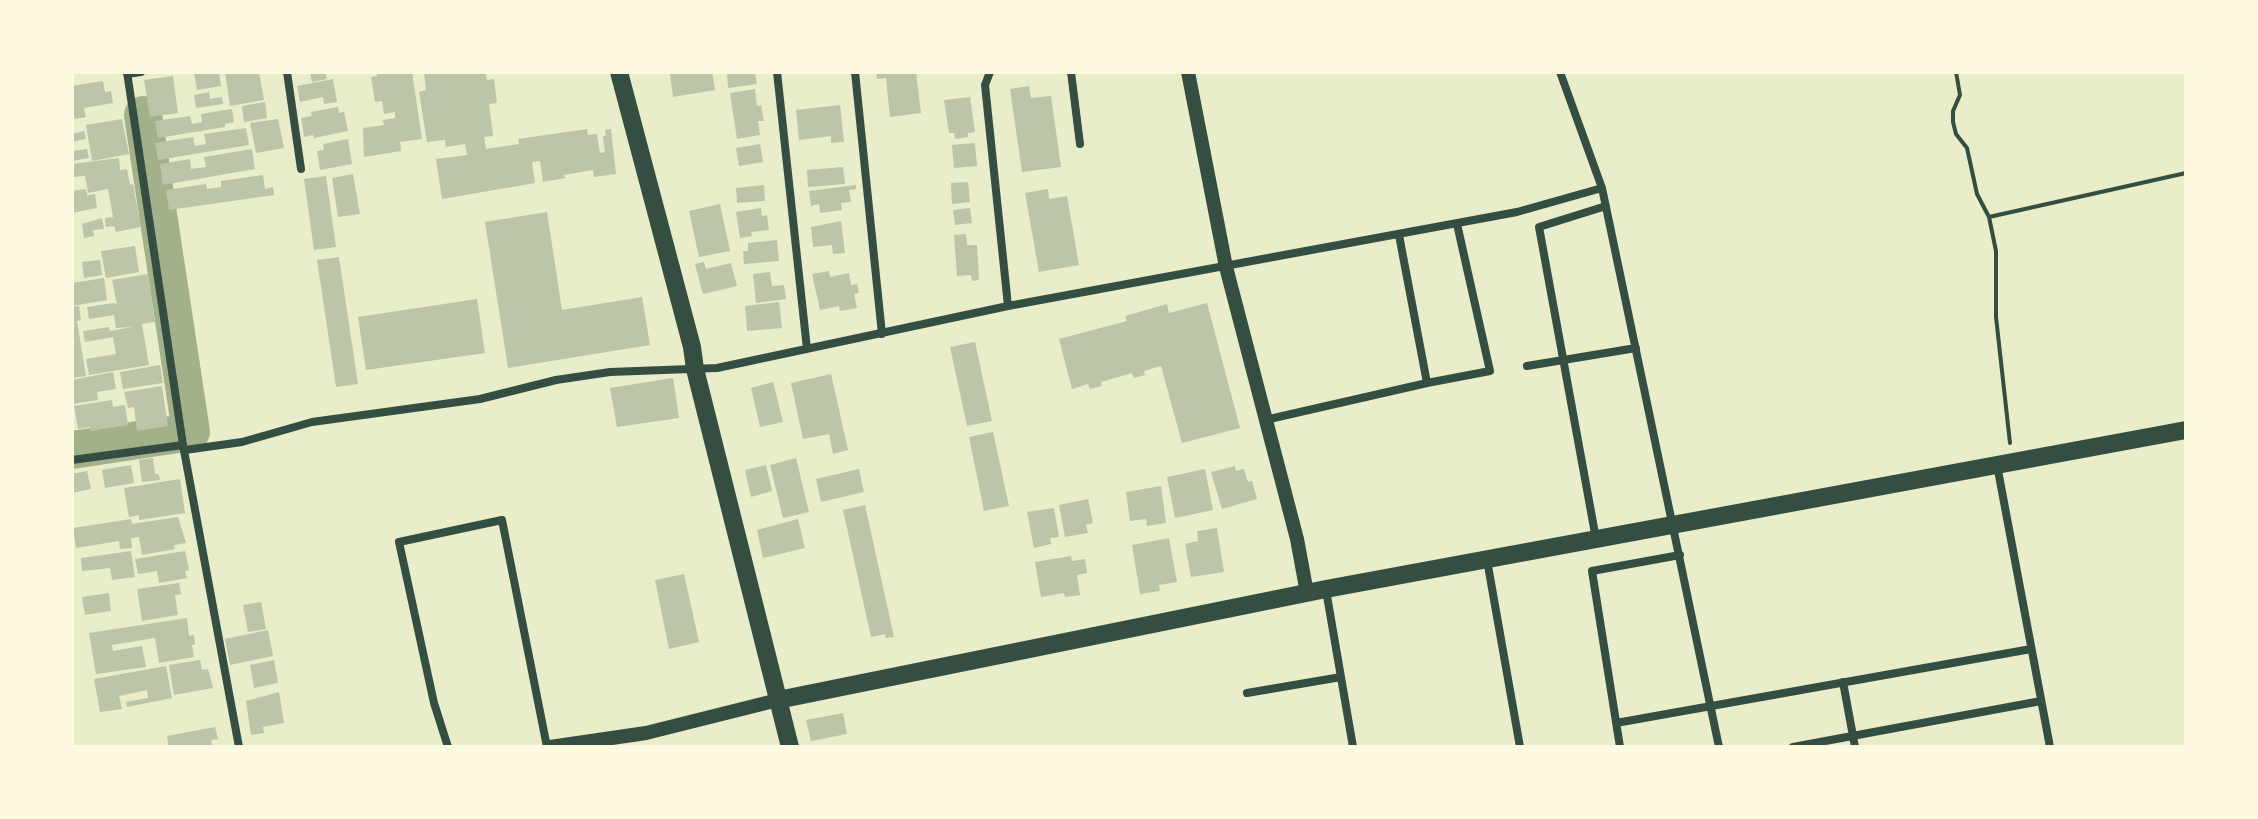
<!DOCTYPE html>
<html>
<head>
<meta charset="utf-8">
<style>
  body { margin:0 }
  #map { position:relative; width:2258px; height:819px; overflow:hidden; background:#e9edc9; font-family:"DejaVu Sans",sans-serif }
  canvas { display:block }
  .frame { position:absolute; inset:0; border:74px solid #fefae0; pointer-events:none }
</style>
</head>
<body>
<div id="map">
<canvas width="2258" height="819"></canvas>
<div class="frame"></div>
</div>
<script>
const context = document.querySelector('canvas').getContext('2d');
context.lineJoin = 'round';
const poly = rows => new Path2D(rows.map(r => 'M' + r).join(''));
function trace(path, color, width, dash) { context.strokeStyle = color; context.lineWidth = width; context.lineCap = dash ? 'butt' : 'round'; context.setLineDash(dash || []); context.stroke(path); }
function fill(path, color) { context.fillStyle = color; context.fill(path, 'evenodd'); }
const river = poly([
  [72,450,191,432,143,115]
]);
const building = poly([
  [194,72,219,72,221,86,197,90],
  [225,72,259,72,264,100,230,106],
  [310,72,325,72,327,79,312,82],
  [376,72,412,72,422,139,400,142,401,151,364,157,363,128,384,125,383,120,395,118,395,112,384,114,382,101,375,102,371,77,377,76],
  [424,72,485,72,487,80,494,79,497,103,489,104,493,136,484,137,486,149,519,144,518,139,587,129,588,135,597,134,600,153,605,152,603,136,606,136,605,130,611,129,616,174,594,177,593,170,564,175,565,178,543,182,540,161,532,162,535,183,442,199,436,159,467,155,465,144,446,147,445,140,427,142,419,92,426,90],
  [677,72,712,72,715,90,673,97,670,74],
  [727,72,755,72,757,84,728,88],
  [876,72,916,72,921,113,890,117,886,78,877,79],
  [173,76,178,113,150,117,144,80],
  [333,79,337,102,324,104,323,97,300,102,297,86],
  [103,81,105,92,111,91,113,103,84,108,86,117,75,119,72,113,72,86],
  [1029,86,1031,98,1051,96,1061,167,1022,172,1010,89],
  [755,89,757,106,761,105,764,121,758,121,760,135,737,139,730,93],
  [209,92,210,99,222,97,223,104,196,108,194,95],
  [970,97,975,132,968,133,968,137,955,139,954,133,949,133,944,100],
  [265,102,267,118,244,122,242,106],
  [840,105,844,142,831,143,831,136,799,140,796,110],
  [338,107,339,113,344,112,348,131,314,138,313,135,304,137,301,118,312,116,311,112],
  [232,109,234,122,225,124,225,127,158,138,155,121,190,116,192,124,202,122,201,114],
  [122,119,129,154,92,161,86,125],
  [278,119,284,148,256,153,250,123],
  [246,128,249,145,158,160,155,143,193,137,195,146,206,144,204,134],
  [84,131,86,139,72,142,72,134],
  [348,139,352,164,320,170,317,151,324,150,323,144],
  [975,143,977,166,954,168,952,145],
  [760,144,763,162,739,166,736,148],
  [87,149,89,158,72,161,72,151],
  [252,149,255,169,163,185,160,164,190,159,191,169,206,167,204,157],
  [119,158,120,170,127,169,130,185,133,184,141,227,116,232,114,226,106,227,105,218,113,217,108,189,88,193,85,176,72,177,72,164],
  [843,167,845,184,808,187,807,170],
  [353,174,360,214,338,217,332,178],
  [263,175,265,189,273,187,274,195,169,210,166,190,206,184,207,189,221,187,221,181],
  [326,176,336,247,314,250,304,179],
  [968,182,970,202,952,204,951,183],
  [764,185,765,201,737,203,736,188],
  [856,185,856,189,849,190,851,202,841,203,842,210,820,213,819,204,811,206,809,191],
  [86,189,88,198,88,195,95,194,97,208,72,213,72,191],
  [1048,189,1049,199,1067,196,1079,265,1039,272,1025,193],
  [720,204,730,251,699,257,689,211],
  [761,208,762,216,767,215,769,230,751,232,752,236,740,238,736,212],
  [970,208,972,223,955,225,953,210],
  [547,212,562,310,642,297,650,345,508,368,485,222],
  [102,218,104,229,93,230,94,236,84,238,82,224],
  [841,221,845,253,833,254,832,245,813,247,811,227],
  [966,234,967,245,977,245,979,280,972,281,971,275,957,276,954,235],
  [777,240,779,261,744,264,743,251,748,251,748,243],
  [135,246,139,272,106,278,101,251],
  [339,257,358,384,336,387,317,260],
  [100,260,102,275,84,278,82,262],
  [704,262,706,269,731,263,737,286,703,294,695,264],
  [829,271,830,277,849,273,851,285,857,284,859,293,854,294,857,308,840,311,839,306,820,310,812,274],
  [770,272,772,286,784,285,786,299,756,303,753,274],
  [148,274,155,322,142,324,149,365,89,375,86,359,116,354,113,337,85,342,83,331,109,327,110,331,132,327,116,328,114,315,89,319,87,307,114,303,117,305,112,280],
  [104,278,107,300,72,306,72,283],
  [477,299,485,353,366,370,358,317],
  [779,302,782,328,747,331,745,306],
  [1207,303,1240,428,1182,443,1161,366,1144,371,1145,375,1134,378,1132,373,1101,382,1102,386,1090,389,1088,384,1072,389,1059,339,1127,321,1125,316,1167,304,1169,313],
  [79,306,81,320,77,321,86,376,72,378,72,307],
  [975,342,992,421,967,426,950,347],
  [160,365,163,383,123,389,120,372],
  [113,372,116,389,97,392,98,400,73,404,72,380],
  [831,374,848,450,833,454,829,434,803,439,791,383],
  [673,378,679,418,617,427,610,388],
  [773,382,783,422,760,427,751,388],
  [162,386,168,426,137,431,134,407,128,408,124,392],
  [112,400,113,407,125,405,128,425,91,431,90,427,78,429,74,406],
  [993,432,1009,506,984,511,969,437],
  [153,458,155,474,159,474,160,480,142,482,139,460],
  [796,458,809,512,783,518,770,465],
  [131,465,134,483,105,488,102,470],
  [766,465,772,491,751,497,745,470],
  [1235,466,1236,471,1244,469,1248,482,1252,481,1257,499,1222,509,1211,472],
  [859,469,864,492,821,502,816,479],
  [1205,469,1213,510,1175,518,1167,477],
  [87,471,91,489,72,493,72,474],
  [180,479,185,513,139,520,139,515,129,517,124,488],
  [1161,486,1166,523,1147,526,1146,519,1130,521,1126,492],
  [1088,499,1093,523,1086,525,1088,533,1065,537,1059,505],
  [865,505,894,637,886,638,885,634,871,637,843,510],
  [1054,508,1059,537,1050,538,1051,544,1034,548,1027,512],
  [178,517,186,543,174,545,175,549,142,555,139,537,131,538,132,548,120,549,119,541,76,548,73,528,131,519,132,524],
  [798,519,805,548,763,558,757,530],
  [1217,528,1224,572,1191,577,1185,544,1198,541,1197,531],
  [1169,538,1177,582,1159,585,1160,591,1140,594,1132,545],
  [131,551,135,577,112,580,110,568,82,571,81,558],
  [185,551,189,570,185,571,187,578,159,583,157,571,138,574,135,559],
  [1071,556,1072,561,1085,559,1087,573,1077,575,1080,595,1065,597,1064,593,1041,597,1035,562],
  [684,574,699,642,669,649,655,580],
  [179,583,181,594,175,595,178,615,142,621,137,589],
  [109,593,111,611,85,615,82,597],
  [261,602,266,629,248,632,243,605],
  [187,618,189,636,194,635,195,645,192,645,194,657,159,663,155,638,112,645,113,651,142,646,146,667,96,674,89,633],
  [268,630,273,656,230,665,225,639],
  [200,660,202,670,208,669,213,688,174,695,169,665],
  [274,660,278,683,254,688,250,665],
  [166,666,172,698,127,707,126,702,148,698,147,690,119,696,122,709,100,712,94,679],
  [279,692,284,723,263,727,264,733,251,735,246,701],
  [843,713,847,734,811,741,806,720],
  [215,727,218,739,211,740,212,745,169,747,167,736]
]);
const path = poly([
  [1956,72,1960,95,1953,111,1953,122,1956,134,1967,148,1977,194,1989,217,1996,251,1996,317,2010,443],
  [1989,217,2186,173]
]);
const minor = poly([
  [127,72,183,445,239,747],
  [287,72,301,169],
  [777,72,807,349],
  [855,72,882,334],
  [990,72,985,85,1008,306],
  [1071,72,1080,144],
  [1560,72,1602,188,1719,747],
  [127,74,141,72],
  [1527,366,1636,348],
  [1427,383,1490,371,1457,224],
  [1265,420,1427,383,1399,235],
  [185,450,242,442,312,422,480,399,556,380,610,372,717,368,1008,306,1517,212,1602,188],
  [72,460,183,445],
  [1997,465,2050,747],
  [1596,539,1539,227,1606,206],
  [1487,560,1520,747],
  [1326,590,1353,747],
  [1843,682,1855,747],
  [1247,693,1341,677],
  [1616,723,2031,649],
  [448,747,434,703,399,542,502,520,547,747],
  [1620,747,1592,571,1680,555],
  [1793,747,2041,701]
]);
const tertiary = poly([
  [1188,72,1226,267,1297,539,1307,593],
  [550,747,646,733,778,700]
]);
const trunk = poly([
  [619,72,692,347,695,369,790,747],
  [778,700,1326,589,2186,430]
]);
trace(river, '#a3b18a', 38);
fill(building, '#bcc5a7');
trace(path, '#344e41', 4);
trace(minor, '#344e41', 8);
trace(tertiary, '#344e41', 14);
trace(trunk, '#344e41', 18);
</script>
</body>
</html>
